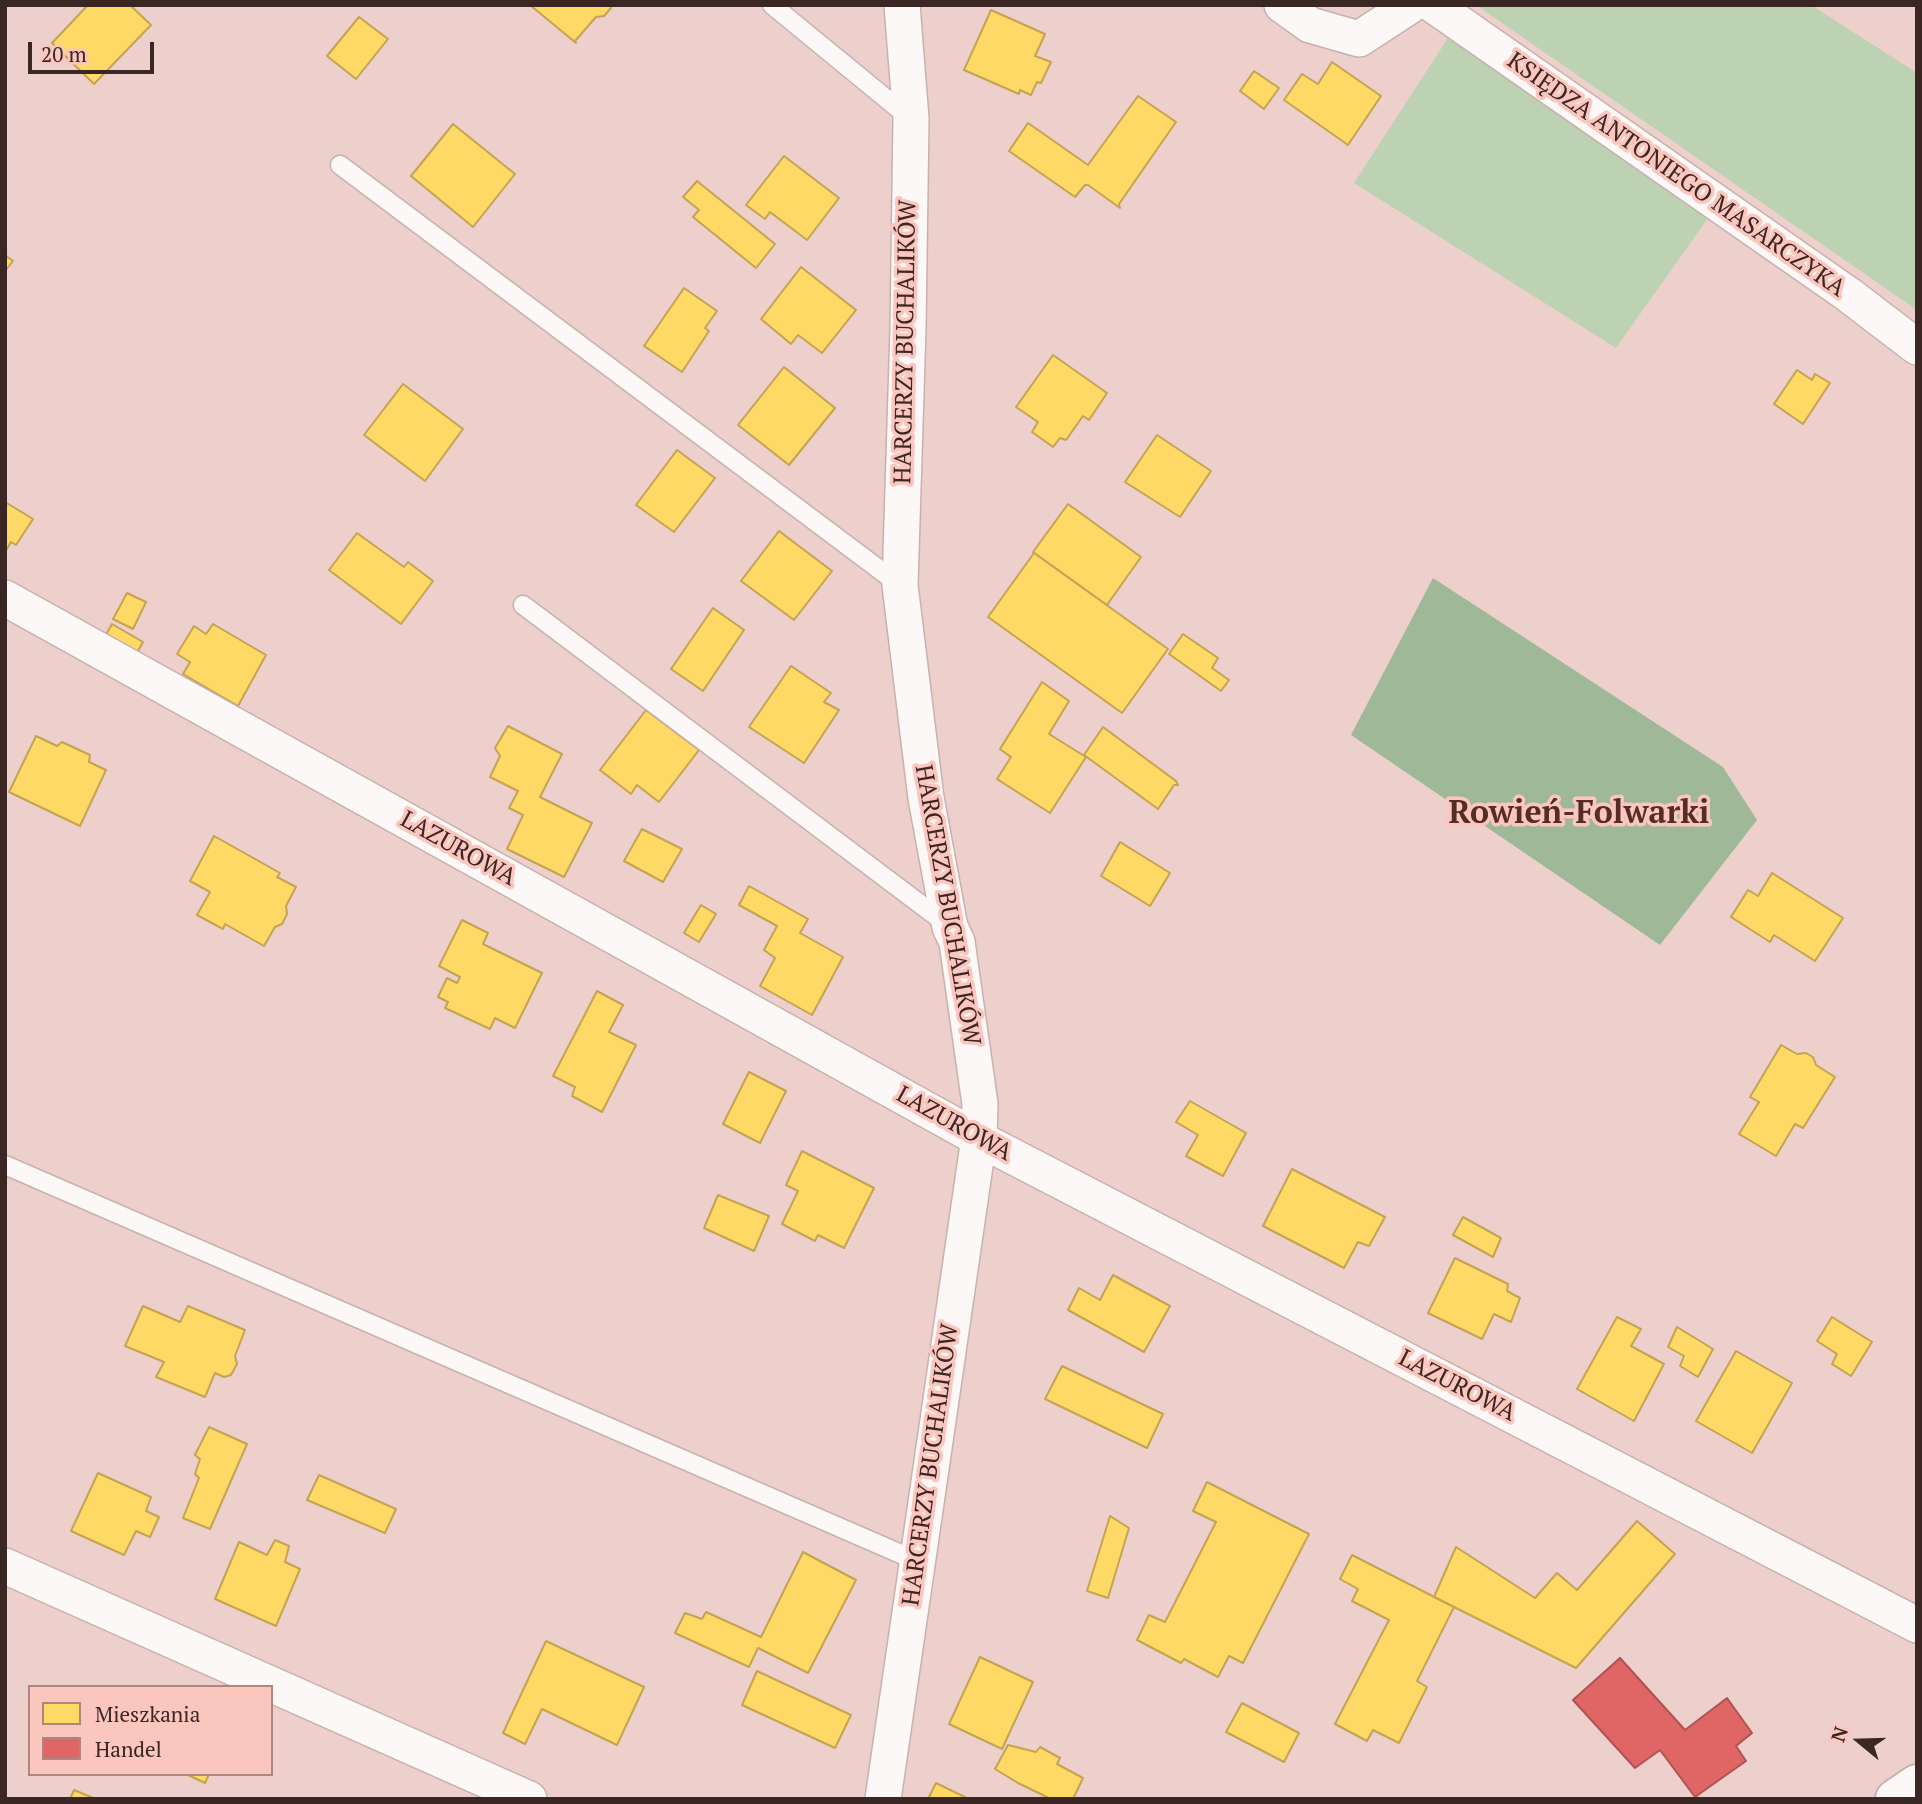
<!DOCTYPE html>
<html>
<head>
<meta charset="utf-8">
<style>
  body { margin:0 }
  #map { position:relative; width:1922px; height:1804px; overflow:hidden; background:#edd0cc; font-family:"PT Serif",serif }
  canvas { display:block }
  .frame { position:absolute; inset:0; border:7px solid #3a2623; pointer-events:none }
  .legend { position:absolute; left:28px; top:1685px; width:245px; height:91px; box-sizing:border-box; background:#fbc6be; border:2px solid #ae8680; margin:0; padding:9px 12px; list-style:none; font-size:21px; color:#3a2623 }
  .legend li { display:flex; align-items:center; gap:14px; height:35px }
  .legend b { width:35px; border:2px solid #ae8680 }
  .north { position:absolute; left:1824px; top:1706px; width:70px; height:70px; -webkit-text-stroke:5px #fbc6be; paint-order:stroke; rotate:289deg; font-size:19px; font-weight:700; line-height:28px; text-align:center; color:#3a2623 }
  .north::after { content:''; display:block; margin:auto; width:24px; height:32px; background:#3a2623; clip-path:polygon(50% 0,100% 100%,50% 72%,0 100%) }
  .scale { position:absolute; left:28px; top:42px; width:126px; height:32px; box-sizing:border-box; border:4px solid #3a2623; border-top:0; padding-left:9px; font-size:21px; line-height:24px; white-space:nowrap; color:#3a2623; -webkit-text-stroke:5px #fbc6be; paint-order:stroke }
</style>
</head>
<body>
<div id="map">
<canvas width="1922" height="1804"></canvas>
<div class="frame"></div>
<ul class="legend">
<li><b style="height:19px;background:#ffd966"></b>Mieszkania</li>
<li><b style="height:19px;background:#e06666"></b>Handel</li>
</ul>
<div class="north">N</div>
<div class="scale">20 m</div>
</div>
<script>
const context = document.querySelector('canvas').getContext('2d');
context.lineJoin = 'round';
function fill(path, color) { context.fillStyle = color; context.fill(path, 'evenodd'); }
const poly = rows => new Path2D(rows.map(r => 'M' + r).join(''));
function trace(path, color, width, dash) { context.strokeStyle = color; context.lineWidth = width; context.lineCap = dash ? 'butt' : 'round'; context.setLineDash(dash || []); context.stroke(path); }
function drawText(font, color, halo, rows, align = 'center') {
  context.font = font + ' "PT Serif",serif'; context.lineWidth = 7; context.setLineDash([]); context.textBaseline = 'middle'; context.strokeStyle = halo; context.fillStyle = color; for (const [text, x, y, turn = 0] of rows) {
    context.save(); context.translate(x, y); context.rotate((+turn || 0) * Math.PI / 180); context.textAlign = isNaN(turn) ? turn : align; if (halo) context.strokeText(text, 0, 0); context.fillText(text, 0, 0); context.restore();
  }
}
const green = poly([
  [1476,5,1811,5,1917,73,1917,200,1915,203,1917,204,1917,310],
  [1448,38,1713,211,1616,348,1354,183]
]);
const forest = poly([
  [1433,578,1723,767,1757,820,1660,945,1351,735]
]);
const homes = poly([
  [88,5,130,5,151,25,94,84,52,43,88,5],
  [530,5,611,5,611,8,604,16,596,17,575,41,576,43,530,5],
  [991,10,1045,34,1035,56,1051,62,1041,83,1037,82,1031,95,1020,90,1019,94,964,70,991,10],
  [359,17,388,39,356,79,327,56,359,17],
  [1332,62,1381,96,1348,145,1284,100,1302,74,1318,84,1332,62],
  [1254,71,1279,88,1264,109,1240,91,1254,71],
  [1138,96,1176,122,1119,204,1120,208,1088,185,1085,185,1075,197,1009,151,1028,123,1088,165,1138,96],
  [453,124,515,174,473,227,411,176,453,124],
  [784,156,839,198,807,240,770,212,765,219,746,205,784,156],
  [697,181,775,244,756,268,693,217,699,210,683,197,697,181],
  [5,255,13,261,5,271,5,255],
  [801,267,856,310,822,353,798,335,791,344,761,319,801,267],
  [684,288,717,311,705,328,709,331,682,372,644,346,684,288],
  [1053,355,1107,393,1089,420,1083,416,1066,440,1060,438,1053,447,1032,432,1038,422,1016,407,1053,355],
  [784,367,835,408,789,465,738,425,784,367],
  [1797,370,1812,380,1815,374,1830,383,1803,424,1774,404,1797,370],
  [403,384,463,429,425,481,364,435,403,384],
  [1157,435,1211,471,1180,517,1125,482,1157,435],
  [677,450,715,478,674,532,636,505,677,450],
  [5,502,33,519,16,545,11,542,5,552,5,502],
  [1068,504,1141,557,1107,605,1033,552,1068,504],
  [779,531,832,571,794,620,741,581,779,531],
  [357,533,404,567,408,562,433,581,401,624,329,570,357,533],
  [1034,553,1168,649,1122,713,988,617,1034,553],
  [127,593,146,602,133,629,113,619,127,593],
  [713,608,744,630,703,691,671,669,713,608],
  [112,624,143,642,133,660,102,642,112,624],
  [213,624,266,655,238,706,183,674,190,662,177,654,194,626,206,634,213,624],
  [1183,634,1218,658,1212,668,1229,680,1221,691,1169,654,1183,634],
  [791,666,831,693,824,702,839,710,804,763,749,727,791,666],
  [1042,682,1069,701,1049,734,1086,757,1050,813,997,779,1011,757,1000,749,1042,682],
  [646,710,699,750,659,802,637,785,631,794,600,770,646,710],
  [508,726,562,754,540,797,592,823,564,877,507,849,523,815,509,808,518,791,490,777,500,756,495,748,508,726],
  [1103,727,1176,781,1178,785,1174,785,1158,809,1084,755,1103,727],
  [36,736,57,746,62,742,90,755,89,762,106,770,80,826,9,792,36,736],
  [642,829,682,849,663,882,624,861,642,829],
  [214,836,280,873,277,877,296,887,286,906,287,914,282,924,275,927,264,946,225,924,223,929,197,915,210,892,190,881,214,836],
  [1120,842,1170,873,1150,906,1101,876,1120,842],
  [1772,873,1843,918,1815,961,1774,935,1770,942,1731,917,1748,890,1758,896,1772,873],
  [749,886,808,919,800,933,843,957,812,1015,760,986,775,958,764,950,777,926,739,905,749,886],
  [701,905,716,914,699,942,684,933,701,905],
  [462,920,488,933,483,944,542,973,515,1028,495,1018,490,1029,445,1008,448,1002,438,997,447,978,457,983,460,977,439,966,462,920],
  [597,991,623,1005,609,1032,636,1045,602,1112,572,1096,575,1087,553,1076,597,991],
  [1781,1045,1797,1054,1806,1053,1813,1057,1816,1065,1835,1077,1803,1128,1795,1124,1776,1156,1739,1134,1759,1102,1750,1097,1781,1045],
  [749,1072,786,1091,760,1143,723,1124,749,1072],
  [1190,1101,1246,1133,1223,1176,1186,1156,1198,1135,1176,1122,1190,1101],
  [802,1151,874,1188,844,1248,818,1235,815,1241,782,1224,798,1191,786,1185,802,1151],
  [1292,1169,1385,1217,1369,1246,1358,1242,1344,1268,1263,1226,1292,1169],
  [718,1195,769,1216,754,1251,704,1228,718,1195],
  [1463,1217,1501,1238,1493,1257,1453,1235,1463,1217],
  [1455,1258,1508,1284,1507,1291,1520,1298,1511,1322,1494,1314,1482,1339,1428,1313,1455,1258],
  [1113,1275,1170,1306,1144,1352,1068,1310,1079,1288,1100,1300,1113,1275],
  [143,1306,180,1322,188,1306,245,1330,235,1356,237,1364,231,1375,224,1377,215,1373,205,1397,156,1377,164,1362,125,1346,143,1306],
  [1617,1317,1641,1329,1631,1346,1664,1364,1634,1421,1577,1389,1617,1317],
  [1832,1317,1872,1342,1851,1376,1832,1364,1837,1354,1817,1341,1832,1317],
  [1677,1327,1713,1349,1698,1377,1680,1366,1684,1356,1668,1347,1677,1327],
  [1736,1351,1792,1383,1752,1453,1696,1421,1736,1351],
  [1062,1366,1163,1414,1147,1448,1045,1399,1062,1366],
  [209,1427,247,1444,210,1529,183,1518,199,1478,195,1474,200,1459,195,1455,209,1427],
  [98,1473,151,1497,146,1511,159,1517,150,1537,136,1531,124,1555,71,1531,98,1473],
  [319,1475,396,1509,385,1533,307,1500,319,1475],
  [1207,1482,1309,1534,1243,1663,1229,1656,1218,1677,1184,1659,1181,1663,1137,1640,1149,1615,1165,1622,1216,1522,1193,1511,1207,1482],
  [1110,1516,1129,1528,1108,1598,1087,1591,1110,1516],
  [1637,1521,1675,1554,1576,1668,1434,1597,1456,1547,1535,1598,1557,1573,1577,1590,1637,1521],
  [275,1540,289,1546,285,1562,300,1569,276,1626,215,1599,239,1542,267,1555,275,1540],
  [803,1552,856,1580,808,1673,758,1648,749,1667,675,1633,685,1613,702,1619,706,1612,761,1637,803,1552],
  [1352,1555,1454,1607,1417,1681,1427,1687,1399,1743,1373,1730,1367,1741,1335,1724,1389,1620,1352,1601,1358,1589,1340,1579,1352,1555],
  [546,1641,644,1687,617,1745,542,1709,525,1744,503,1733,546,1641],
  [980,1657,1033,1682,1002,1749,949,1724,980,1657],
  [757,1671,851,1715,835,1748,742,1705,757,1671],
  [1242,1703,1299,1733,1284,1762,1226,1732,1242,1703],
  [1008,1745,1036,1752,1040,1747,1060,1758,1057,1764,1083,1778,1073,1799,1051,1799,1018,1783,995,1769,1008,1745],
  [186,1774,209,1774,205,1783,186,1774],
  [936,1783,969,1799,928,1799,936,1783],
  [74,1790,96,1799,70,1799,74,1790]
]);
const shops = poly([
  [1620,1658,1685,1730,1727,1698,1752,1733,1736,1746,1746,1761,1695,1797,1660,1750,1635,1768,1573,1700,1620,1658]
]);
const service = poly([
  [772,5,911,119],
  [340,165,900,585],
  [523,605,948,925],
  [5,1165,917,1561]
]);
const minor = poly([
  [1282,5,1310,25,1359,39,1411,5],
  [1433,5,1849,295,1917,347],
  [5,598,985,1142,1917,1625],
  [5,1566,529,1799],
  [883,1799,979,1138,980,1104,957,942,950,927,926,798,900,585,908,329,911,119,902,5]
]);
const tertiary = poly([
  [1895,1799,1917,1784]
]);
const streetNames = [
  ["KSIĘDZA ANTONIEGO MASARCZYKA",1676,175,35],
  ["HARCERZY BUCHALIKÓW",906,342,-89],
  ["LAZUROWA",458,849,29],
  ["HARCERZY BUCHALIKÓW",947,905,80],
  ["LAZUROWA",954,1124,29],
  ["LAZUROWA",1457,1386,27],
  ["HARCERZY BUCHALIKÓW",931,1465,-82]
];
const districtNames = [
  ["Rowień-Folwarki",1579,814]
];
fill(green, '#bdd1b3');
fill(forest, '#9fb897');
fill(homes, '#ffd966');
trace(homes, '#c4a352', 2);
fill(shops, '#e06666');
trace(shops, '#ae5352', 2);
trace(service, '#c7b1ae', 21);
trace(minor, '#c7b1ae', 38);
trace(tertiary, '#c7b1ae', 42);
trace(service, '#fcf8f7', 18);
trace(minor, '#fcf8f7', 35);
trace(tertiary, '#fcf8f7', 38);
drawText('24px', '#3a2623', '#fbc6be', streetNames);
drawText('bold 32px', '#552c27', '#fbc6be', districtNames);
</script>
</body>
</html>
